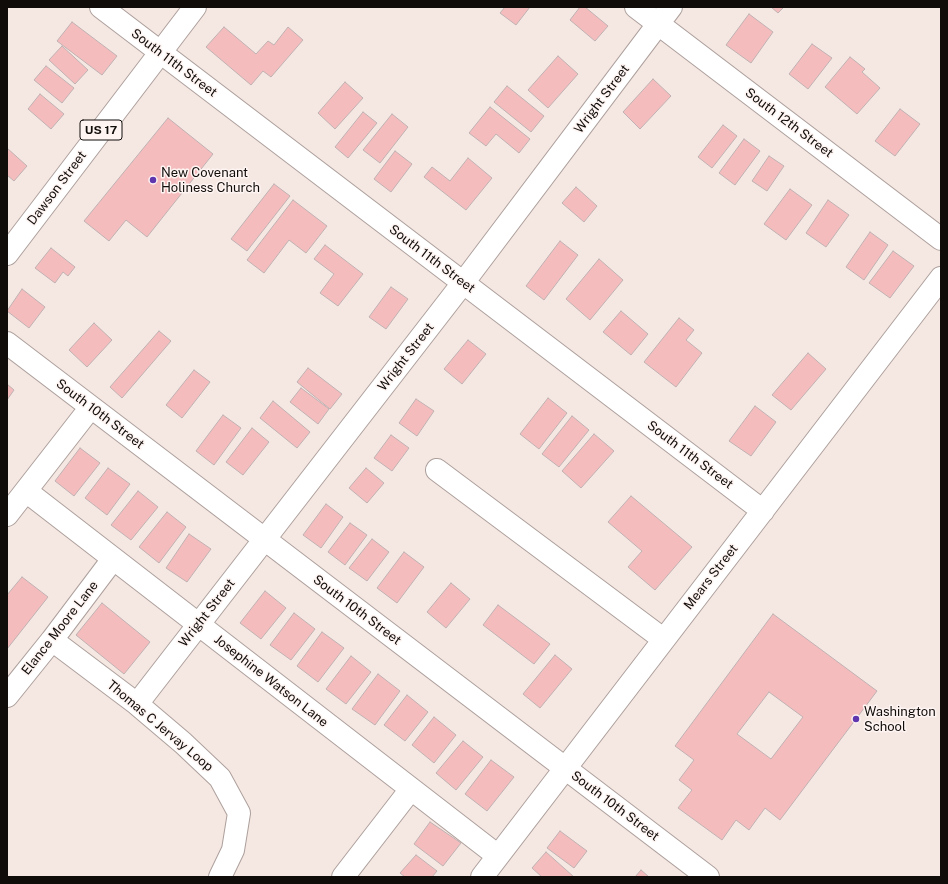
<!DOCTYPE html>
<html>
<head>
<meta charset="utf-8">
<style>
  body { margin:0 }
  #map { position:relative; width:948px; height:884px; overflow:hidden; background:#f5e7e2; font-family:"Public Sans",sans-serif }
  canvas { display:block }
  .frame { position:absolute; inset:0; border:8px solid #100c0a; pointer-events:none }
</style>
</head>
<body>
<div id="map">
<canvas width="948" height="884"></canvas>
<div class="frame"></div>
</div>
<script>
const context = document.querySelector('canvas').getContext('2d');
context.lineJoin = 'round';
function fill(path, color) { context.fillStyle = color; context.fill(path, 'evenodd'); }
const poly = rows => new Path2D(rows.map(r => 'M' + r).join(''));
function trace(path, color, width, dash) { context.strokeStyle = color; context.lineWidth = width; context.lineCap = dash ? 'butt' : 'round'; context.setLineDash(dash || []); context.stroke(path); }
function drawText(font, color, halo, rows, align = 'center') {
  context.font = font + ' "Public Sans",sans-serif'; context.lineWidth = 3; context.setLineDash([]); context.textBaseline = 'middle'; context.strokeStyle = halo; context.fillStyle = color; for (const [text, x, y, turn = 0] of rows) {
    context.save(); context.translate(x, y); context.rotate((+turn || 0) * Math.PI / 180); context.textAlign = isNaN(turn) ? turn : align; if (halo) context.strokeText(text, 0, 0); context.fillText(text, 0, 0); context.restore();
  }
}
const building = poly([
  [505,7,530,7,516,25,500,13,505,7],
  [580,7,585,7,608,26,595,41,570,20,580,7],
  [771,7,784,7,778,13,771,7],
  [749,14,773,32,751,63,726,45,749,14],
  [72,22,117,56,102,75,57,41,72,22],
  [224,27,256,54,268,41,274,45,288,27,303,40,271,77,263,71,251,85,206,47,224,27],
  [812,44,832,58,808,89,789,74,812,44],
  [62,46,88,70,75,84,49,60,62,46],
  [558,56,578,74,548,108,528,90,558,56],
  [850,57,865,69,862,72,880,88,857,114,825,87,850,57],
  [46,66,74,88,62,103,34,80,46,66],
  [653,79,671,96,640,129,623,112,653,79],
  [345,82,363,98,335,129,318,113,345,82],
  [507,86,544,116,531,132,494,102,507,86],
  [40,94,64,114,51,129,28,109,40,94],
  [490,107,530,139,519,153,496,134,486,146,469,133,490,107],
  [900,109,920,124,895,156,875,141,900,109],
  [363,112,377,123,348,158,335,147,363,112],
  [392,114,408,127,380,163,363,150,392,114],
  [168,118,213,154,147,237,126,220,109,241,84,221,168,118],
  [723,125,737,136,712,168,698,157,723,125],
  [744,139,760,151,735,185,719,173,744,139],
  [7,148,27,166,14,181,7,175,7,148],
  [395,151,412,164,391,192,374,179,395,151],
  [769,156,784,166,767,191,752,181,769,156],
  [468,158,492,178,466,210,424,177,432,167,450,181,468,158],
  [274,184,290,196,247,251,231,239,274,184],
  [576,187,597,206,584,222,562,203,576,187],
  [790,189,812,205,786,240,764,224,790,189],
  [293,200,327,226,306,253,289,240,264,273,247,260,293,200],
  [828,200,849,215,826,247,806,233,828,200],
  [870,232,888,245,864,280,846,267,870,232],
  [560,241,578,255,544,300,526,286,560,241],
  [325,245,363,274,338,306,320,293,334,274,314,259,325,245],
  [51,248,75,267,68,276,63,272,55,283,35,268,51,248],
  [893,251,914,266,890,298,869,283,893,251],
  [599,259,623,280,590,320,566,299,599,259],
  [391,287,408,299,386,329,369,317,391,287],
  [22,289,45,307,29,328,7,311,22,289],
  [621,311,648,334,631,355,603,332,621,311],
  [679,318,694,330,686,340,702,353,676,387,644,362,679,318],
  [94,323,112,340,87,367,69,350,94,323],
  [159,331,171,341,122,398,110,387,159,331],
  [468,340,486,354,462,384,444,369,468,340],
  [808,353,826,369,791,410,772,395,808,353],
  [308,368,342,394,330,409,297,382,308,368],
  [194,370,210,382,182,418,166,405,194,370],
  [7,384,14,390,7,400,7,384],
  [301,388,329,409,318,424,290,402,301,388],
  [548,398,567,413,539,449,520,434,548,398],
  [416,399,434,411,417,436,399,423,416,399],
  [273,401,310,432,297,448,260,418,273,401],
  [755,406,776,422,751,456,729,441,755,406],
  [223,415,241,428,214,465,196,451,223,415],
  [572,416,589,430,559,467,542,454,572,416],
  [252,428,269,442,243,475,226,462,252,428],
  [594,434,614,451,581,488,562,471,594,434],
  [391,435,409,448,392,471,374,458,391,435],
  [80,448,100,463,74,496,55,481,80,448],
  [108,468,130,484,107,515,85,498,108,468],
  [366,468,384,483,367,503,349,488,366,468],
  [138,491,158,507,131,540,111,525,138,491],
  [631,496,692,547,655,590,628,567,642,551,608,522,631,496],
  [326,504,343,517,321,548,303,535,326,504],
  [167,512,186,527,159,563,139,547,167,512],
  [350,523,367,535,345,565,328,552,350,523],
  [189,534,211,549,187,582,166,568,189,534],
  [372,539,389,552,367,581,349,568,372,539],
  [404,552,424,567,397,603,377,588,404,552],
  [22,577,48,597,7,649,7,595,22,577],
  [451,583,470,599,446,628,427,612,451,583],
  [265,591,286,608,261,639,240,623,265,591],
  [102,603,150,642,124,674,76,635,102,603],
  [498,605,550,644,534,664,483,625,498,605],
  [294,613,315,629,291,660,270,645,294,613],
  [773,614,877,691,780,820,765,808,749,830,736,820,722,840,678,808,692,790,679,780,694,760,675,746,773,614],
  [769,692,803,717,771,759,737,734,769,692],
  [322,632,344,648,318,682,297,666,322,632],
  [555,655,572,669,540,708,523,694,555,655],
  [351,656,371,672,346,704,326,689,351,656],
  [378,674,400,691,375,725,352,709,378,674],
  [407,695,428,712,405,741,384,725,407,695],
  [434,717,456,735,434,763,412,745,434,717],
  [463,741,483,757,456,790,436,773,463,741],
  [491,760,514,777,487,811,465,794,491,760],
  [430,822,461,843,443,866,414,844,430,822],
  [560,831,587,851,574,868,547,848,560,831],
  [546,852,574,877,542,877,532,868,546,852],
  [416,855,437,871,432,877,405,877,400,873,416,855],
  [641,870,649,877,635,877,641,870]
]);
const minor = poly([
  [101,7,763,511],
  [636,7,941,239],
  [7,343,708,877],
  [437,470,663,639],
  [26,491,498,856],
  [7,515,91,407],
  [52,640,137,704,183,743,220,778,239,813,233,850,220,877],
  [7,696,52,640,113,559],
  [137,704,463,283,671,7],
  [343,877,411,789],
  [482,877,941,278]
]);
const major = poly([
  [7,254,195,7]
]);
const markers = [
  [153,180,4,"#5f36ae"],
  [856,719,4,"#5f36ae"]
];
const shields = [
  [101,130,42]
];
const shieldNames = [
  ["US 17",101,130]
];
const streetNames = [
  ["South 11th Street",174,63,37],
  ["Wright Street",602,99,-53],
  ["South 12th Street",789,123,37],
  ["Dawson Street",57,188,-53],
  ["South 11th Street",432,259,37],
  ["Wright Street",406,357,-52],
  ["South 10th Street",100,414,37],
  ["South 11th Street",690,455,37],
  ["Mears Street",711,577,-52],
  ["South 10th Street",357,610,37],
  ["Wright Street",207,613,-52],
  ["Elance Moore Lane",60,628,-52],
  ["Josephine Watson Lane",271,681,38],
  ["Thomas C Jervay Loop",160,726,40],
  ["South 10th Street",615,806,37]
];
const poiNames = [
  ["New Covenant",161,173],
  ["Holiness Church",161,188],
  ["Washington",864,712],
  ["School",864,727]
];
fill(building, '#f5bcbd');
trace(building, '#c0b1b2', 1);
trace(minor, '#ada09c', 24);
trace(major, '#ada09c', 24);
trace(minor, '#fff', 22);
trace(major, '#fff', 22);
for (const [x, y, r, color] of markers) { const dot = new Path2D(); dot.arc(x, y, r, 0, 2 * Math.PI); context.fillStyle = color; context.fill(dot); trace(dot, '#fef5f3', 1.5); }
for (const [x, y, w] of shields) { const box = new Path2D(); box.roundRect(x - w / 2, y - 10, w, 20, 3); context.fillStyle = '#fef5f3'; context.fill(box); trace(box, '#100c0a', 1); }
drawText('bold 12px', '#100c0a', null, shieldNames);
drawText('13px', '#100c0a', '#fef5f3', streetNames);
drawText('13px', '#100c0a', '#fef5f3', poiNames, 'left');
</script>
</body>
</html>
